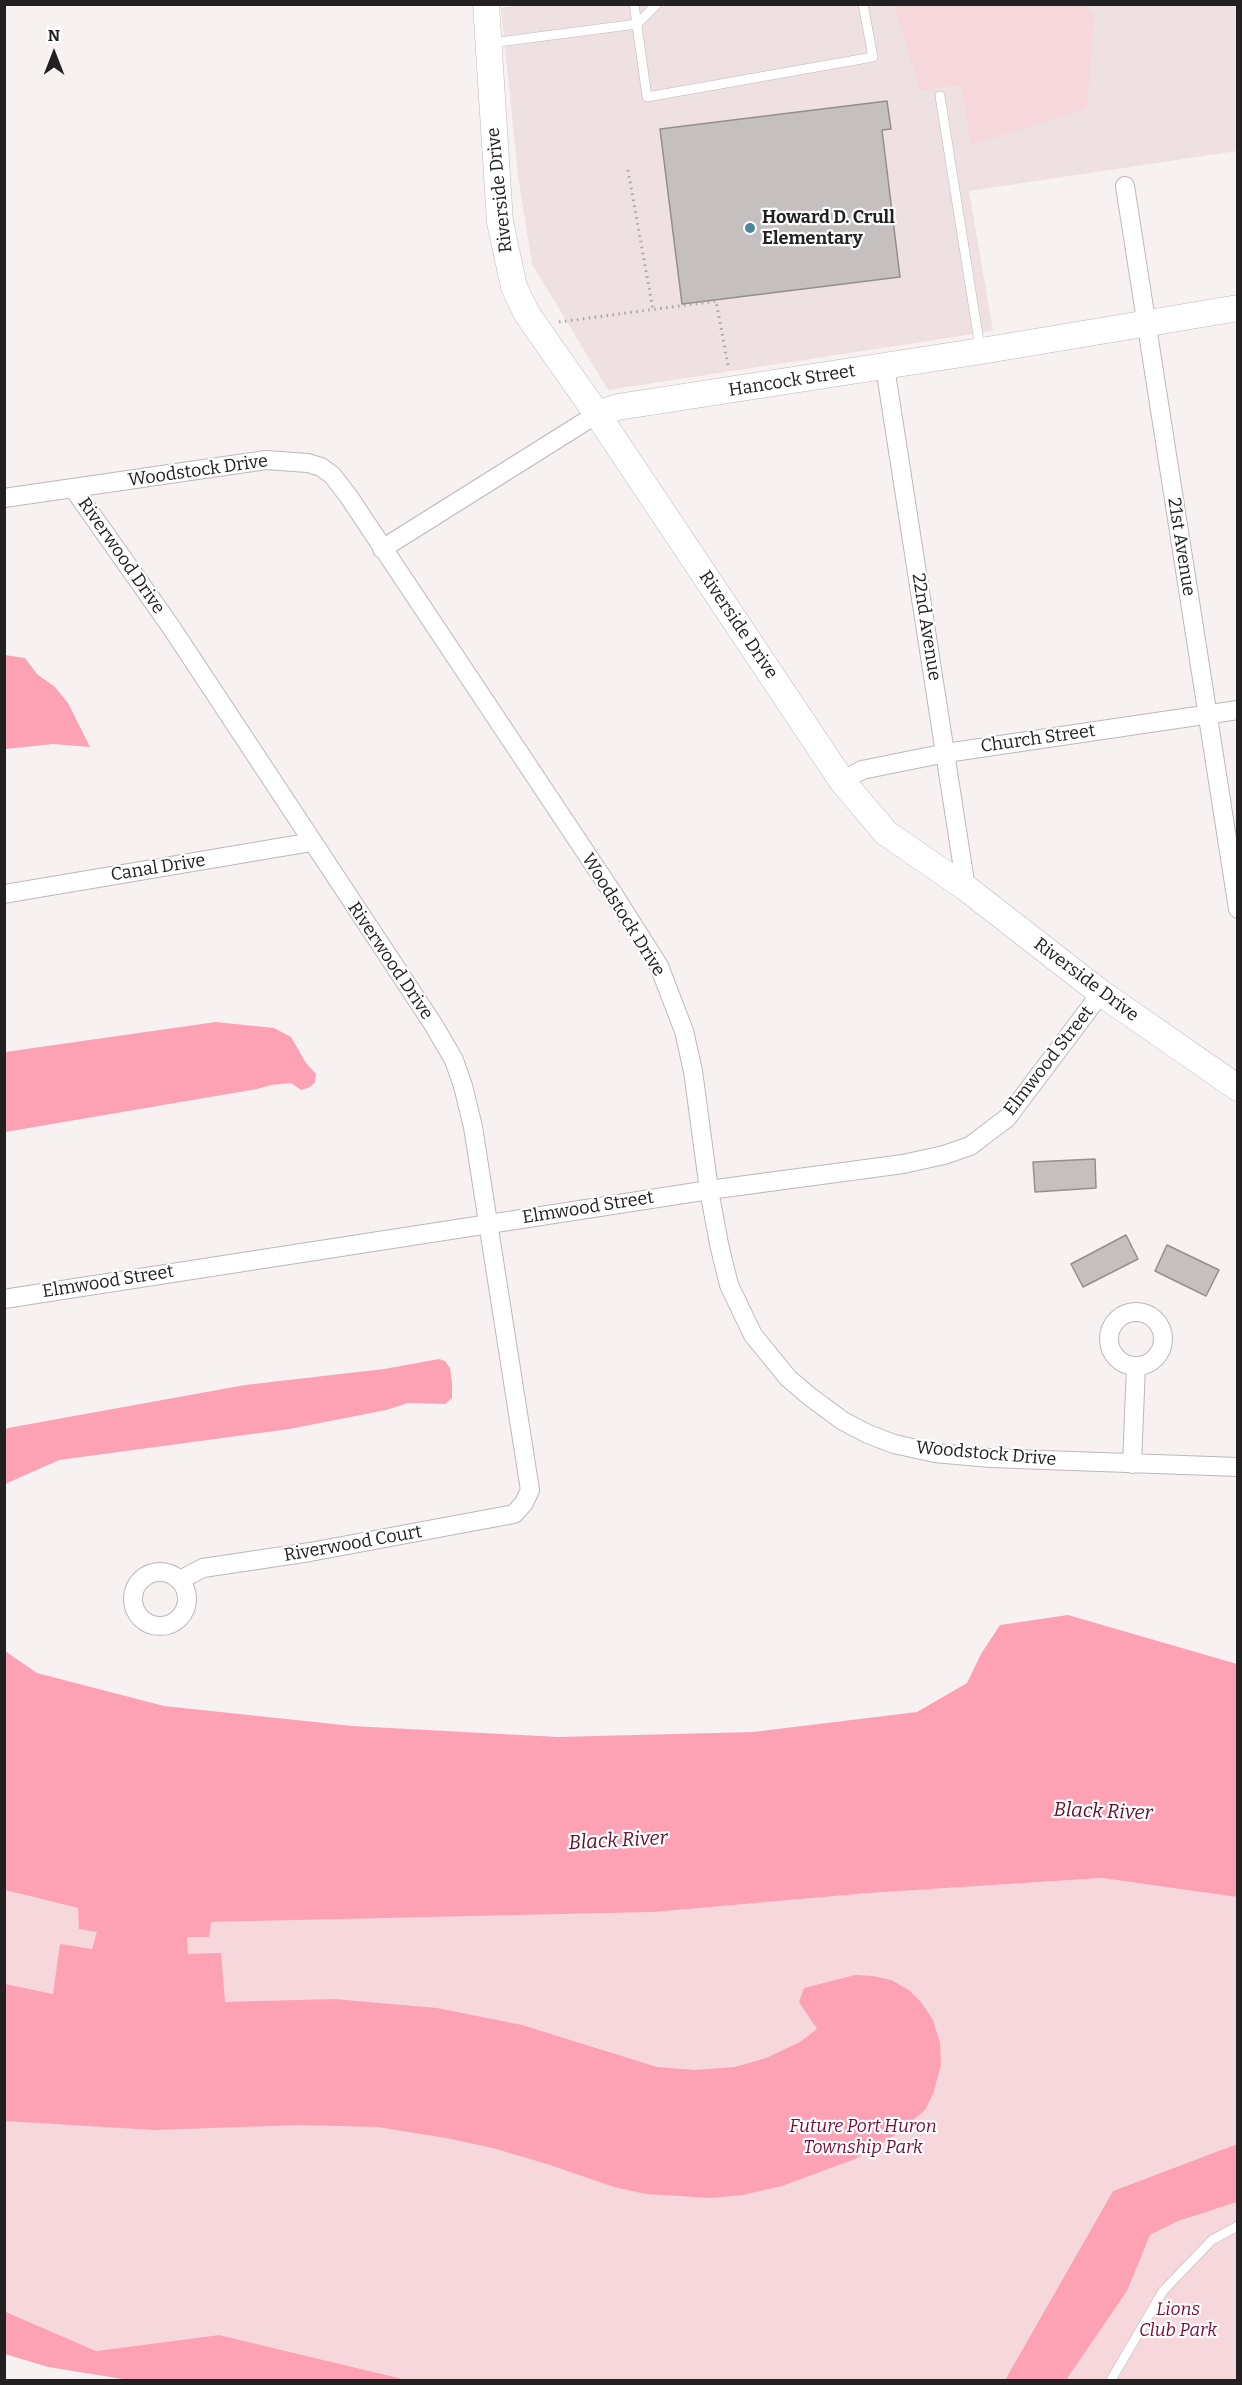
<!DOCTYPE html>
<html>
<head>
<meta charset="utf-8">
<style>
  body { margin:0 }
  #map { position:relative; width:1242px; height:2385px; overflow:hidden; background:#f8f1f2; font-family:Bitter,serif }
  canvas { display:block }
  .frame { position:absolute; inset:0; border:6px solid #222020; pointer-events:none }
  .north { position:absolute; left:24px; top:24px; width:60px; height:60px; -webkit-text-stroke:4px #fff; paint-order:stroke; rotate:0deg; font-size:16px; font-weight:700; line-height:24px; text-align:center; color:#222020 }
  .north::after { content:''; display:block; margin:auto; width:21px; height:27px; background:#222020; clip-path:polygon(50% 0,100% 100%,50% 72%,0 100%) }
</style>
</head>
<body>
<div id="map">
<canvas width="1242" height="2385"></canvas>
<div class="frame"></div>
<div class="north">N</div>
</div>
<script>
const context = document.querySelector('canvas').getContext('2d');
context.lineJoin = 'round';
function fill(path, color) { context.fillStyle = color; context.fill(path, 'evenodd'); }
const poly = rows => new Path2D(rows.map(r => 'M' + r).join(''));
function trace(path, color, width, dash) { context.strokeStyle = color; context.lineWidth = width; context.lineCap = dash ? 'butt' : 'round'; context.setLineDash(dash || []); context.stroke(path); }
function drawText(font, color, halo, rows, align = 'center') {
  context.font = font + ' Bitter,serif'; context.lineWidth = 4.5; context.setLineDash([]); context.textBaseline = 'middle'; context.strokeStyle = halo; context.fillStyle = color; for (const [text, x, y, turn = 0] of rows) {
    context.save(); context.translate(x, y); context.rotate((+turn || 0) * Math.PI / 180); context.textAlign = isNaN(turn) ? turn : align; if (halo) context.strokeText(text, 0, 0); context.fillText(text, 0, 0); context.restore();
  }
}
const built = poly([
  [525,4,1237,5,1237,151,969,191,993,331,608,390,532,264,518,176,501,8]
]);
const green = poly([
  [894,5,1084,5,1094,16,1087,108,971,145,961,85,920,90],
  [1102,1878,1237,1897,1237,2144,1113,2191,1005,2380,407,2380,219,2335,96,2351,5,2311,5,1890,74,1907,131,1916,210,1922,654,1912,869,1893],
  [1237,2202,1237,2380,1066,2380,1127,2291,1150,2235,1178,2221]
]);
const water = poly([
  [5,655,25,658,37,674,55,687,68,703,90,747,53,744,5,749],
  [216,1022,274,1028,291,1037,306,1063,316,1074,315,1082,310,1087,301,1090,291,1083,271,1085,257,1089,5,1132,5,1052],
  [439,1359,445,1361,450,1368,452,1383,452,1398,445,1404,408,1403,386,1410,289,1429,59,1460,5,1484,5,1430,8,1428,245,1385,384,1369],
  [1068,1615,1237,1664,1237,1897,1102,1878,869,1893,654,1912,211,1922,209,1937,187,1937,188,1954,221,1953,225,2002,334,1999,437,2008,522,2025,657,2067,695,2070,735,2067,766,2058,800,2042,817,2029,799,2002,804,1988,855,1975,873,1976,891,1980,909,1990,921,2002,933,2020,940,2043,941,2065,933,2094,925,2110,895,2135,855,2159,782,2186,742,2195,711,2198,646,2194,614,2187,550,2165,493,2148,446,2138,378,2127,300,2125,154,2130,5,2121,5,1984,53,1994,60,1944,92,1949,97,1932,79,1929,78,1908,5,1890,5,1651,37,1673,164,1706,352,1726,558,1737,753,1732,917,1712,967,1683,981,1654,1000,1625],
  [1237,2144,1237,2202,1178,2221,1150,2235,1127,2291,1066,2380,1005,2380,1113,2191],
  [4,2311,96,2351,219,2335,407,2380,129,2380,48,2367,5,2354]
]);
const building = poly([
  [887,101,891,129,882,130,900,277,682,304,660,129,887,101],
  [1095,1159,1096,1188,1035,1192,1033,1162,1095,1159],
  [1126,1235,1138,1259,1083,1287,1071,1264,1126,1235],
  [1167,1245,1219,1270,1206,1296,1155,1271,1167,1245]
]);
const path = poly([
  [628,170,653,310],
  [559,322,716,301,728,365]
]);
const lane = poly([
  [634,4,647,97,873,57,863,4],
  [491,43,637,24,657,4],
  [940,96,980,348],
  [1111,2380,1163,2291,1212,2240,1238,2226]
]);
const street = poly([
  [1125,186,1238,909],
  [885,367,966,888],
  [73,488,171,627,433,1024,454,1060,463,1086,473,1127,530,1490,524,1503,514,1514,310,1552,203,1568,180,1580],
  [4,498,266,460,308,463,321,467,332,475,349,497,614,895,659,966,684,1031,693,1071,709,1190,719,1244,729,1285,753,1335,788,1378,809,1396,843,1421,868,1434,894,1444,935,1453,990,1458,1238,1467],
  [382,549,597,414],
  [842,781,862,770,946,753,1238,710],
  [4,894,312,842],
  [4,1299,709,1190,903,1164,944,1155,970,1146,1007,1118,1101,993],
  '1109 1339a27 27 0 1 1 54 0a27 27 0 1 1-54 0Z',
  [1132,1464,1136,1366],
  '133 1599a27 27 0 1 1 54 0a27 27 0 1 1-54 0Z'
]);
const secondary = poly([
  [486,4,500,222,514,287,527,314,597,414,842,781,886,833,966,888,1101,993,1238,1088],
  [597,414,618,407,981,351,1238,308]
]);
const markers = [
  [750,228,6,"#488a9b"]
];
const streetNames = [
  ["Riverside Drive",500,190,-96],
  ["Hancock Street",792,381,-9],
  ["Woodstock Drive",198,471,-8],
  ["21st Avenue",1181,547,81],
  ["Riverwood Drive",121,556,55],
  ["Riverside Drive",738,625,56],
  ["22nd Avenue",926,627,81],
  ["Church Street",1038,739,-8],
  ["Canal Drive",158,868,-9],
  ["Woodstock Drive",623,915,58],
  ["Riverwood Drive",390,961,56],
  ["Riverside Drive",1086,980,37],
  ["Elmwood Street",1049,1061,-52],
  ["Elmwood Street",588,1208,-9],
  ["Elmwood Street",108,1282,-9],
  ["Woodstock Drive",986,1454,5],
  ["Riverwood Court",353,1544,-10]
];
const poiNames = [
  ["Howard D. Crull",762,218],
  ["Elementary",762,239]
];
const parkNames = [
  ["Future Port Huron",863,2127],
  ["Township Park",863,2148],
  ["Lions",1178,2310],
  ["Club Park",1178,2331]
];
const waterNames = [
  ["Black River",1103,1812,2],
  ["Black River",618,1841,-3]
];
fill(built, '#efe0e2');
fill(green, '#f6d7dc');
fill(water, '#fca2b4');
fill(building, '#c6bfc0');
trace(building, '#948e8f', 1.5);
trace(lane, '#beb7b8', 10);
trace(street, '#beb7b8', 20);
trace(secondary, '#beb7b8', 27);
trace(path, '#a9a4a4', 3, [1.5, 4.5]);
trace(lane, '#fff', 9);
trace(street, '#fff', 18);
trace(secondary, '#fff', 26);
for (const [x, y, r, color] of markers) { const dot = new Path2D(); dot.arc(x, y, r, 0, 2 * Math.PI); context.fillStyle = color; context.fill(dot); trace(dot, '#fff', 2); }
drawText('18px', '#222020', '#fff', streetNames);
drawText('bold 18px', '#222020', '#fff', poiNames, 'left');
drawText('italic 18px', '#770d34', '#fff', parkNames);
drawText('italic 20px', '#5f112a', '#fff', waterNames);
</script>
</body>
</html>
